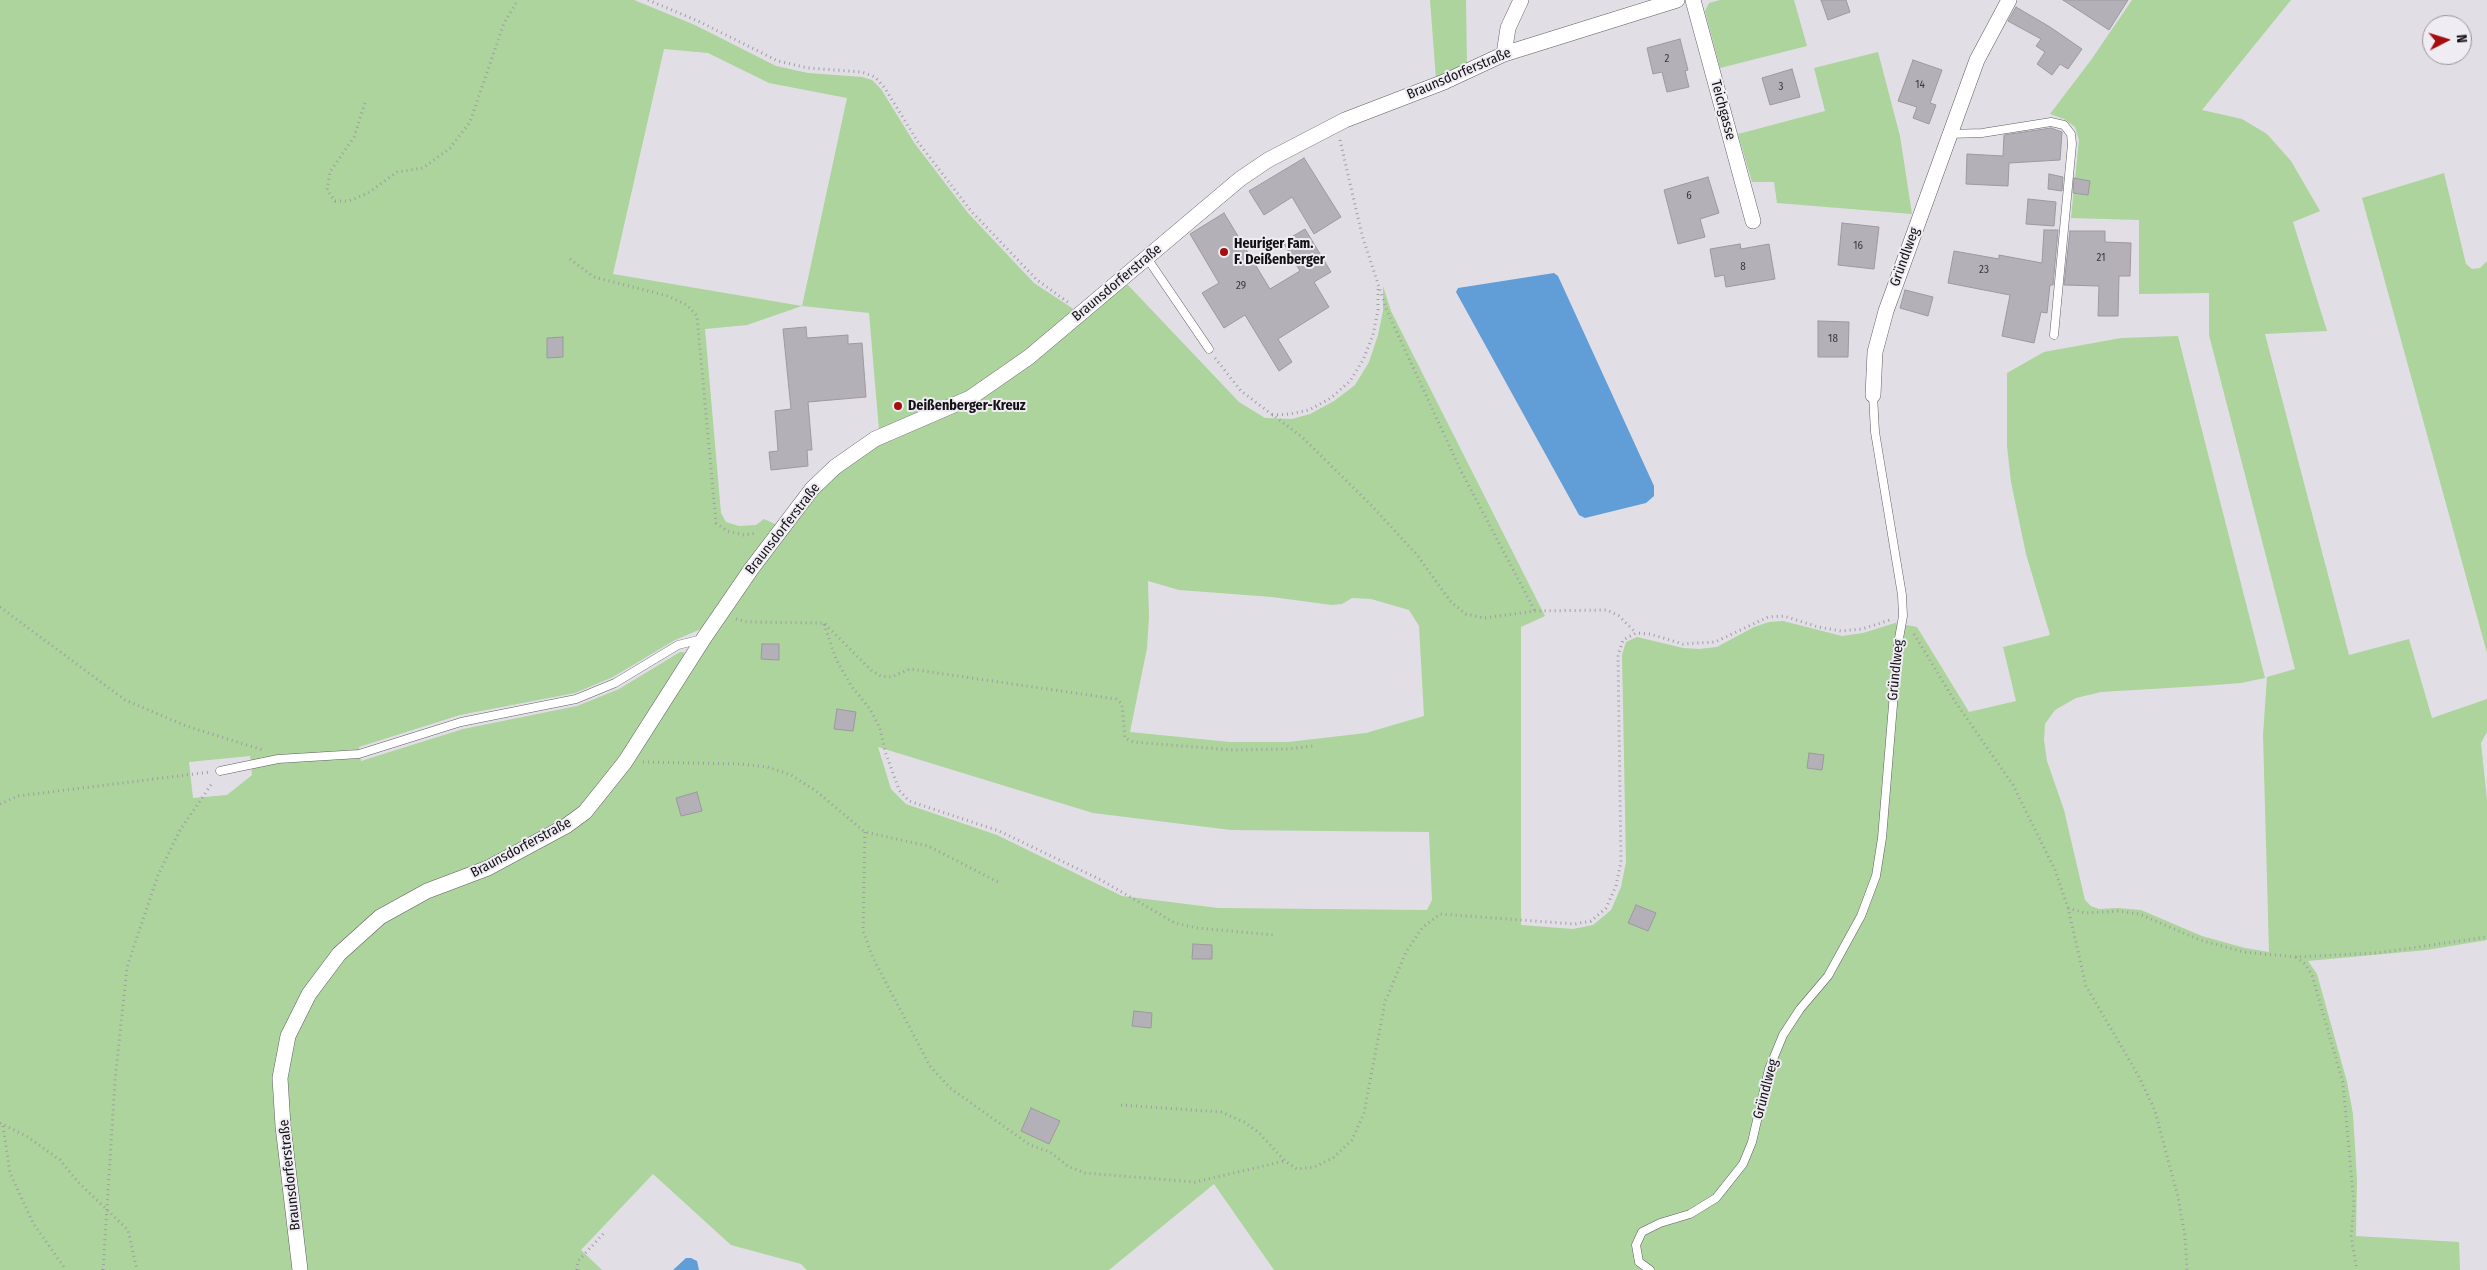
<!DOCTYPE html>
<html>
<head>
<meta charset="utf-8">
<style>
  body { margin:0 }
  #map { position:relative; width:2487px; height:1270px; overflow:hidden; background:#e2dee6; font-family:"Fira Sans Condensed",sans-serif }
  canvas { display:block }
  .north { position:absolute; left:2422px; top:15px; width:50px; height:50px; box-sizing:border-box; background:#efecf3; border:1px solid #97949a; border-radius:50%; rotate:85deg; font-size:14px; font-weight:700; line-height:20px; text-align:center; color:#131114 }
  .north::after { content:''; display:block; margin:auto; width:18px; height:22px; background:#a40e0f; clip-path:polygon(50% 0,100% 100%,50% 72%,0 100%) }
</style>
</head>
<body>
<div id="map">
<canvas width="2487" height="1270"></canvas>
<div class="north">N</div>
</div>
<script>
const context = document.querySelector('canvas').getContext('2d');
context.lineJoin = 'round';
function fill(path, color) { context.fillStyle = color; context.fill(path, 'evenodd'); }
const poly = rows => new Path2D(rows.map(r => 'M' + r).join(''));
function trace(path, color, width, dash) { context.strokeStyle = color; context.lineWidth = width; context.lineCap = dash ? 'butt' : 'round'; context.setLineDash(dash || []); context.stroke(path); }
function drawText(font, color, halo, rows, align = 'center') {
  context.font = font + ' "Fira Sans Condensed",sans-serif'; context.lineWidth = 4; context.setLineDash([]); context.textBaseline = 'middle'; context.strokeStyle = halo; context.fillStyle = color; for (const [text, x, y, turn = 0] of rows) {
    context.save(); context.translate(x, y); context.rotate((+turn || 0) * Math.PI / 180); context.textAlign = isNaN(turn) ? turn : align; if (halo) context.strokeText(text, 0, 0); context.fillText(text, 0, 0); context.restore();
  }
}
const green = poly([
  [0,0,634,0,695,25,776,66,808,73,862,77,872,80,881,89,915,144,968,213,1034,283,1075,310,1025,353,967,393,879,430,869,313,802,306,747,325,705,329,721,513,726,522,739,526,756,525,764,519,777,525,701,629,675,640,613,677,575,693,460,715,359,747,361,761,463,729,577,706,619,689,680,652,684,652,685,656,619,759,581,806,541,847,631,765,710,641,787,532,817,493,840,471,861,456,887,441,974,404,1127,284,1239,402,1265,418,1292,419,1310,414,1334,401,1355,385,1369,362,1378,335,1383,311,1383,286,1391,311,1545,616,1521,627,1521,925,1573,929,1593,925,1611,910,1621,887,1626,862,1622,655,1626,642,1637,637,1683,648,1699,649,1717,647,1754,627,1769,622,1783,621,1842,636,1863,633,1895,623,1917,627,1969,712,2016,701,2003,647,2050,635,2026,554,2011,482,2007,446,2007,373,2044,352,2121,338,2178,336,2265,678,2241,683,2201,686,2101,692,2076,698,2055,710,2045,724,2044,740,2047,761,2064,810,2085,900,2091,906,2099,909,2118,908,2141,910,2202,936,2245,948,2269,952,2263,735,2267,677,2295,669,2209,335,2209,293,2139,294,2139,220,2071,218,2079,140,2075,127,2064,119,2050,114,2091,60,2132,0,2291,0,2202,110,2242,119,2267,134,2291,161,2320,211,2293,222,2327,331,2265,334,2349,655,2409,639,2432,718,2487,699,2487,732,2481,743,2487,800,2487,940,2427,950,2308,961,2317,974,2347,1082,2353,1114,2357,1180,2356,1236,2459,1242,2460,1270,1274,1270,1214,1184,1109,1270,807,1270,801,1264,731,1245,653,1174,581,1250,602,1270,0,1270],
  [664,49,708,53,769,83,847,98,802,306,613,274],
  [1148,581,1179,590,1272,597,1332,605,1342,604,1352,598,1371,599,1409,610,1419,626,1424,716,1366,733,1288,742,1230,742,1130,732,1147,648,1149,616],
  [878,747,1093,813,1231,830,1429,832,1432,900,1427,910,1218,908,1122,896,997,835,906,804,891,789],
  [250,756,252,775,227,795,193,798,189,762],
  [1430,0,1466,0,1467,65,1436,79],
  [1720,0,1794,0,1807,46,1720,68,1705,11,1709,3],
  [1878,52,1900,136,1912,214,1777,203,1774,182,1752,182,1738,134,1825,111,1814,68],
  [2444,173,2466,264,2472,269,2480,268,2487,261,2487,653,2362,198]
]);
const water = poly([
  [1554,273,1558,276,1654,486,1654,496,1646,503,1585,518,1579,515,1456,292,1458,288],
  [686,1258,691,1258,697,1261,699,1270,673,1270]
]);
const building = poly([
  [1821,0,1846,0,1850,12,1828,20,1821,0],
  [2063,0,2128,0,2109,30,2063,0],
  [2016,7,2050,27,2082,49,2068,69,2060,64,2052,75,2037,64,2045,52,2036,46,2041,39,2008,21,2016,7],
  [1680,39,1688,70,1685,71,1689,87,1667,92,1662,72,1653,74,1647,48,1680,39],
  [1913,60,1942,70,1930,103,1936,105,1929,124,1913,118,1917,107,1898,101,1913,60],
  [1792,69,1800,97,1770,105,1762,78,1792,69],
  [2051,128,2062,132,2060,160,2009,163,2008,186,1966,184,1967,154,2003,156,2004,135,2051,128],
  [1304,158,1341,217,1314,234,1292,197,1264,215,1249,191,1304,158],
  [2049,174,2063,177,2062,191,2048,189,2049,174],
  [1708,177,1719,213,1700,219,1705,237,1678,244,1664,190,1708,177],
  [2074,178,2090,181,2088,195,2073,193,2074,178],
  [2028,199,2056,202,2054,226,2026,224,2028,199],
  [1224,213,1270,289,1300,271,1283,242,1305,229,1331,272,1314,282,1329,307,1278,339,1292,362,1279,371,1245,315,1224,328,1202,293,1219,283,1190,234,1224,213],
  [1842,223,1879,227,1874,269,1838,265,1842,223],
  [2044,230,2058,230,2053,285,2050,285,2047,313,2041,312,2034,343,2002,336,2010,295,1948,283,1954,251,1999,259,1999,255,2042,263,2044,230],
  [2070,231,2105,231,2105,242,2131,243,2130,276,2119,276,2118,316,2098,316,2099,286,2064,285,2070,231],
  [1740,244,1741,249,1769,244,1775,279,1726,287,1724,275,1715,277,1710,249,1740,244],
  [1905,290,1933,297,1928,316,1900,308,1905,290],
  [1818,321,1849,322,1848,357,1818,357,1818,321],
  [806,327,807,338,848,335,848,344,862,343,866,397,808,402,812,450,807,450,808,466,771,470,769,452,778,451,775,411,791,409,783,329,806,327],
  [563,337,563,357,547,358,547,338,563,337],
  [762,644,779,644,779,660,761,659,762,644],
  [837,709,856,712,853,731,834,729,837,709],
  [1809,753,1824,755,1822,770,1807,768,1809,753],
  [697,792,702,811,681,816,676,798,697,792],
  [1636,905,1656,913,1648,931,1628,923,1636,905],
  [1193,944,1212,945,1212,959,1192,959,1193,944],
  [1134,1011,1152,1013,1151,1028,1132,1026,1134,1011],
  [1031,1108,1060,1121,1049,1144,1021,1131,1031,1108]
]);
const path = poly([
  [648,0,698,21,778,61,808,68,862,72,875,77,884,87,918,142,971,211,1037,280,1069,303],
  [365,103,354,137,330,172,327,190,335,201,349,201,368,193,397,172,423,168,450,148,470,122,504,23,518,0],
  [1340,140,1362,235,1387,311,1461,471,1535,611],
  [570,259,594,277,668,296,687,305,697,316,716,523,727,531,744,535,757,533],
  [1215,358,1241,391,1302,437,1371,505,1417,555,1451,602,1466,614,1484,618,1535,611,1607,610,1619,616,1636,633],
  [1272,415,1290,414,1309,410,1331,398,1350,381,1363,360,1373,335,1378,310,1378,289],
  [0,607,125,700,186,726,263,750],
  [736,619,747,622,824,623,872,671,881,676,891,677,910,669,1116,699,1122,704,1125,738,1133,742,1233,750,1287,749,1314,746],
  [824,624,836,659,852,687,870,709,880,728,885,751,899,790,909,801,999,831,1101,880,1175,923,1197,928,1274,935],
  [1914,634,1954,700,2013,785,2055,870,2068,908,2086,986,2138,1075,2155,1111,2178,1197,2185,1236,2187,1270],
  [643,762,741,764,767,767,791,775,816,791,865,832,928,846,998,882],
  [0,804,18,796,210,772],
  [865,832,863,931,873,958,930,1066,950,1088,1030,1145,1050,1152,1069,1167,1085,1173,1195,1182,1285,1161],
  [2068,908,2085,913,2119,911,2139,914,2200,940,2244,952,2295,957,2377,953,2487,937],
  [2296,957,2305,964,2312,975,2343,1083,2354,1205,2351,1237,2357,1270],
  [1121,1105,1221,1112,1244,1122,1258,1132,1285,1161,1297,1169,1314,1167,1333,1158,1352,1140,1364,1113,1385,1002,1406,952,1422,928,1440,914,1575,924,1591,921,1606,908,1616,886,1621,862,1618,655,1623,640,1636,633,1650,634,1683,644,1715,642,1768,617,1784,616,1818,627,1841,631,1862,629,1890,620],
  [0,1123,28,1137,60,1160,78,1182,128,1230,137,1270],
  [3,1126,10,1173,33,1223,66,1270],
  [103,1270,115,1081,127,967,158,875,180,830,213,782],
  [577,1270,578,1261,605,1232]
]);
const lane = poly([
  [1949,134,1982,133,2051,122,2064,125,2071,134,2072,144,2054,335],
  [1147,258,1209,349],
  [220,771,278,759,359,754,461,722,576,699,615,683,678,645,702,639],
  [1650,1270,1639,1262,1636,1245,1642,1232,1660,1223,1690,1214,1716,1198,1743,1164,1752,1142,1769,1069,1783,1035,1800,1009,1828,976,1861,916,1876,876,1882,838,1898,644,1903,616,1902,595,1875,432,1873,395]
]);
const street = poly([
  [1693,0,1753,221],
  [1504,54,1508,28,1521,0],
  [1873,395,1875,352,1886,311,1977,60,2009,0],
  [300,1270,283,1126,280,1078,288,1036,309,994,339,954,380,917,427,891,488,868,566,826,585,812,625,762,704,638,752,568,812,489,835,467,875,439,970,398,1029,357,1240,179,1268,160,1345,120,1444,82,1504,54,1677,0]
]);
const markers = [
  [1224,252,5,"#a40e0f"],
  [898,406,5,"#a40e0f"]
];
const numberNames = [
  ["2",1667,59],
  ["14",1920,85],
  ["3",1781,87],
  ["6",1689,196],
  ["16",1858,246],
  ["21",2101,258],
  ["8",1743,267],
  ["23",1984,270],
  ["29",1241,286],
  ["18",1833,339]
];
const streetNames = [
  ["Braunsdorferstraße",1459,74,-23],
  ["Teichgasse",1723,110,75],
  ["Gründlweg",1905,257,-70],
  ["Braunsdorferstraße",1117,283,-40],
  ["Braunsdorferstraße",783,529,-52],
  ["Gründlweg",1896,670,-84],
  ["Braunsdorferstraße",521,848,-28],
  ["Gründlweg",1766,1089,-75],
  ["Braunsdorferstraße",290,1175,-96]
];
const poiNames = [
  ["Heuriger Fam.",1234,244],
  ["F. Deißenberger",1234,260],
  ["Deißenberger-Kreuz",908,406]
];
fill(green, '#acd49c');
fill(water, '#619dd6');
fill(building, '#b4b0b8');
trace(building, '#9c99a0', 1);
trace(lane, '#605d63', 9);
trace(street, '#605d63', 16);
trace(path, '#a09da3', 3, [1, 4]);
trace(lane, '#fff', 8);
trace(street, '#fff', 15);
for (const [x, y, r, color] of markers) { const dot = new Path2D(); dot.arc(x, y, r, 0, 2 * Math.PI); context.fillStyle = color; context.fill(dot); trace(dot, '#efecf3', 2); }
drawText('11px', '#3b393d', null, numberNames);
drawText('14px', '#131114', '#efecf3', streetNames);
drawText('bold 14px', '#131114', '#efecf3', poiNames, 'left');
</script>
</body>
</html>
